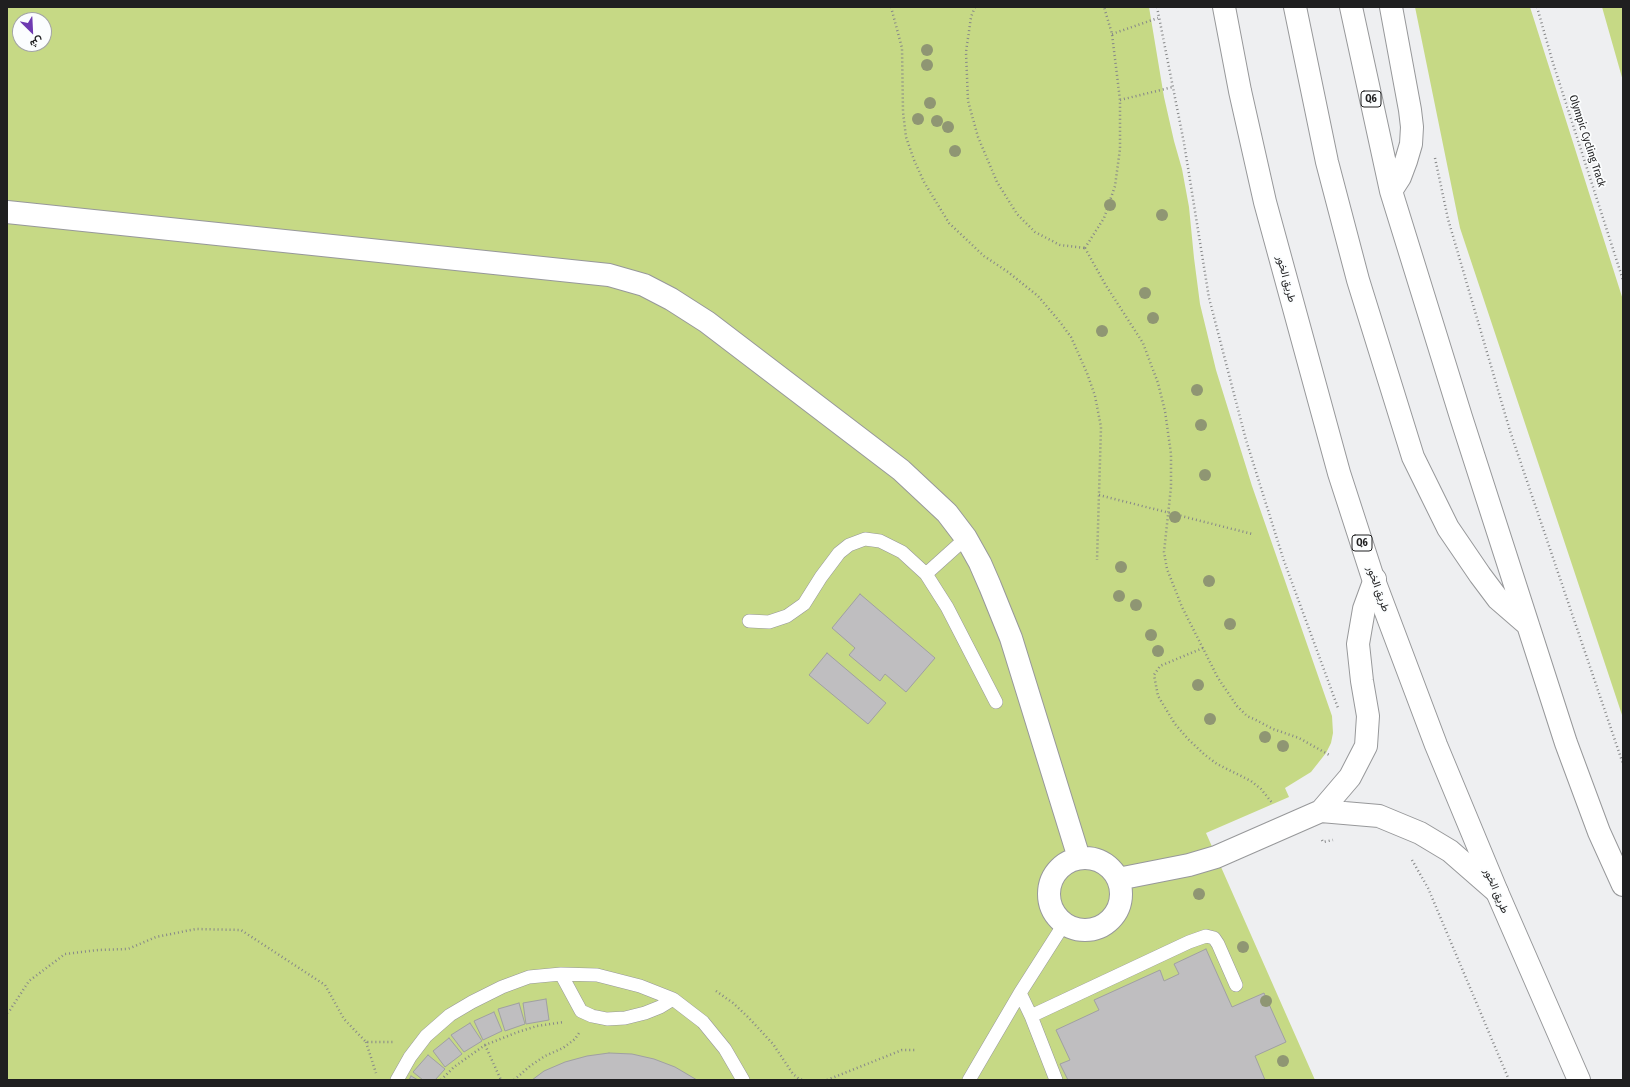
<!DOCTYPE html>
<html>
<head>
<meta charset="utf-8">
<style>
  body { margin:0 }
  #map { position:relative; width:1630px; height:1087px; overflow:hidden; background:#eeeff1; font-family:"Fira Sans Condensed",Vazirmatn,sans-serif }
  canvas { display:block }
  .frame { position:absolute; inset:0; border:8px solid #1f1f20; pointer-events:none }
  .north { position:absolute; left:12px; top:12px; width:40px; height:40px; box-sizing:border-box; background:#fbfdfe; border:1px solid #a3a4a5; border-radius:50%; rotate:156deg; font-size:11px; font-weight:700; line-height:16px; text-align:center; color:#1f1f20 }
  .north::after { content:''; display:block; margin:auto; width:14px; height:18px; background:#6e3ab1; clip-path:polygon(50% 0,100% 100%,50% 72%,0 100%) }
</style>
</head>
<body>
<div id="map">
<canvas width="1630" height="1087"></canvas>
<div class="frame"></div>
<div class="north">ش</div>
</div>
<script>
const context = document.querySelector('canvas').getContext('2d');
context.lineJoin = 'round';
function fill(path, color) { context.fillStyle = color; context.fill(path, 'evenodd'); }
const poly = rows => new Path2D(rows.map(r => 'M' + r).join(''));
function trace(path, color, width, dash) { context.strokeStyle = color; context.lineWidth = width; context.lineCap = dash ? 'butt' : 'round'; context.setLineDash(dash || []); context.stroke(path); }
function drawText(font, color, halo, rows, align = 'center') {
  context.font = font + ' "Fira Sans Condensed",Vazirmatn,sans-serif'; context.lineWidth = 3.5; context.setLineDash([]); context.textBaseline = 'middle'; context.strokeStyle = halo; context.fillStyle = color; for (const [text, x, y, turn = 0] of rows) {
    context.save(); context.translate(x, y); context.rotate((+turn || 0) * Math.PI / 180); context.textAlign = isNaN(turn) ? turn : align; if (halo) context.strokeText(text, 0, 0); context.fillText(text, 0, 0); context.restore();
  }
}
const green = poly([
  [7,7,1149,7,1164,97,1174,141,1182,169,1189,207,1194,258,1200,304,1216,370,1252,486,1332,716,1333,733,1331,743,1326,753,1311,772,1285,788,1289,797,1206,833,1315,1080,7,1080],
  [20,20,44,20,44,44,20,44],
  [1415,7,1530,7,1623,300,1623,718,1460,228],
  [1602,7,1623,7,1623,81]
]);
const building = poly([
  [860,594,935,658,906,692,885,674,880,681,849,655,855,648,832,628,860,594],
  [827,653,886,703,868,724,809,675,827,653],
  [1206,949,1232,1007,1264,993,1286,1042,1255,1056,1265,1080,1068,1080,1060,1064,1070,1060,1056,1030,1099,1010,1094,1000,1160,970,1164,981,1179,974,1174,964,1206,949],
  [546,999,549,1020,526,1024,523,1003,546,999],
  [519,1003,525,1024,505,1031,498,1009,519,1003],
  [494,1012,502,1031,483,1040,474,1021,494,1012],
  [470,1023,482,1041,464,1052,451,1035,470,1023],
  [449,1038,462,1054,445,1067,433,1051,449,1038],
  [609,1053,632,1054,654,1059,675,1067,697,1080,532,1080,544,1071,565,1062,587,1056,609,1053],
  [428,1055,445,1069,435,1080,423,1080,413,1072,428,1055],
  [411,1076,418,1080,409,1080,411,1076]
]);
const path = poly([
  [891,7,902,48,903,112,906,137,914,160,924,182,949,223,984,256,1008,272,1038,296,1060,322,1071,337,1087,373,1095,396,1101,427,1097,560],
  [975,7,971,17,966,52,968,101,978,137,997,182,1017,214,1035,232,1060,245,1085,248],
  [1157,7,1184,143,1209,298,1246,440,1283,558,1338,708],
  [1537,7,1553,63,1623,280],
  [1112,34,1158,18],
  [1120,100,1173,87],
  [1435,158,1448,219,1510,431,1623,764],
  [1085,248,1105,284,1143,343,1158,383,1165,411,1171,454,1171,487,1164,552,1167,569,1182,607,1218,678,1237,706,1247,716,1256,720,1273,729,1299,738,1331,756],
  [1085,248,1104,218,1115,186,1120,149,1120,100,1112,34,1104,7],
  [1099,495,1252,534],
  [1203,648,1160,666,1154,675,1158,696,1175,724,1188,739,1205,755,1217,764,1251,781,1261,789,1273,804],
  [1322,840,1323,842,1333,840],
  [1412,860,1428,888,1509,1080],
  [716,991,733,1003,747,1016,773,1044,793,1074,799,1079,803,1080],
  [7,1013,10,1010,29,981,65,954,98,950,128,949,156,937,196,929,241,930,325,985,344,1019,366,1042,393,1042],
  [366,1042,376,1073],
  [485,1045,501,1080],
  [441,1080,454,1067,485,1045,518,1032,537,1026,564,1022],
  [514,1080,530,1066,545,1056,563,1048,575,1039,579,1033],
  [827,1080,902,1050,916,1050]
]);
const lane = poly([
  [926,574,966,538],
  [749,621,769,622,787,616,804,604,821,577,839,553,849,545,865,539,880,541,902,552,926,574,947,607,996,702],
  [561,974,581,1011,592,1016,607,1019,625,1018,645,1013,660,1007,673,999],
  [1020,993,1031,1016,1056,1080],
  [1031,1016,1189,942,1206,936,1214,938,1218,944,1236,985],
  [397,1080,410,1057,426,1036,450,1015,472,1002,502,987,529,977,561,974,597,975,640,986,673,999,703,1022,725,1049,743,1080],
  [969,1080,1020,993,1064,924]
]);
const street = poly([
  [7,212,609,275,644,285,671,299,707,322,901,470,947,513,966,538,980,563,990,586,1011,638,1079,858],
  [1321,811,1379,816,1420,833,1450,851,1497,892],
  '1049 894a36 36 0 1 1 72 0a36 36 0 1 1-72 0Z',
  [1118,879,1189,865,1216,857,1321,811,1350,777,1366,746,1368,716,1362,681,1358,644,1364,609,1375,579]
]);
const highway = poly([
  [1224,7,1240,91,1265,202,1339,473,1372,575,1436,745,1497,892,1579,1080],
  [1295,7,1327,162,1358,280,1413,457,1448,528,1480,575,1498,599,1528,625],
  [1351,7,1391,191,1461,417,1566,743,1599,832,1623,885],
  [1391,191,1400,177,1406,161,1411,144,1412,127,1410,110,1391,7]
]);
const trees = [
  [927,50],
  [927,65],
  [930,103],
  [918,119],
  [937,121],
  [948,127],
  [955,151],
  [1110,205],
  [1162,215],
  [1145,293],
  [1153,318],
  [1102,331],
  [1197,390],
  [1201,425],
  [1205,475],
  [1175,517],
  [1121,567],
  [1209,581],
  [1119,596],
  [1136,605],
  [1230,624],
  [1151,635],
  [1158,651],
  [1198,685],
  [1210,719],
  [1265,737],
  [1283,746],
  [1199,894],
  [1243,947],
  [1266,1001],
  [1283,1061]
];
const shields = [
  [1371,99,20],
  [1362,543,20]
];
const shieldNames = [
  ["Q6",1371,99],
  ["Q6",1362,543]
];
const streetNames = [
  ["Olympic Cycling Track",1587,141,72],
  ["طريق الخور",1286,279,75],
  ["طريق الخور",1378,589,70],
  ["طريق الخور",1496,891,67]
];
fill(green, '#c6d985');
fill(building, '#bfbec0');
trace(building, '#a0a0a2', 1);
trace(lane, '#97989a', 14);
trace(street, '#97989a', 24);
trace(highway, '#97989a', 24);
trace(path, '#868788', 2.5, [1, 3]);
trace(lane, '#fff', 13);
trace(street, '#fff', 22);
trace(highway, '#fff', 22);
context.fillStyle = '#8f9673';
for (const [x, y] of trees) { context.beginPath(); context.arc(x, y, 6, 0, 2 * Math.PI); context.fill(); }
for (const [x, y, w] of shields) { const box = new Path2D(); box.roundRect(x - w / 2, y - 8, w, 16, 3); context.fillStyle = '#fbfdfe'; context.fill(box); trace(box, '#1f1f20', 1); }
drawText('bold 10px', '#1f1f20', null, shieldNames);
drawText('11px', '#1f1f20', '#fbfdfe', streetNames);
</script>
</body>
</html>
